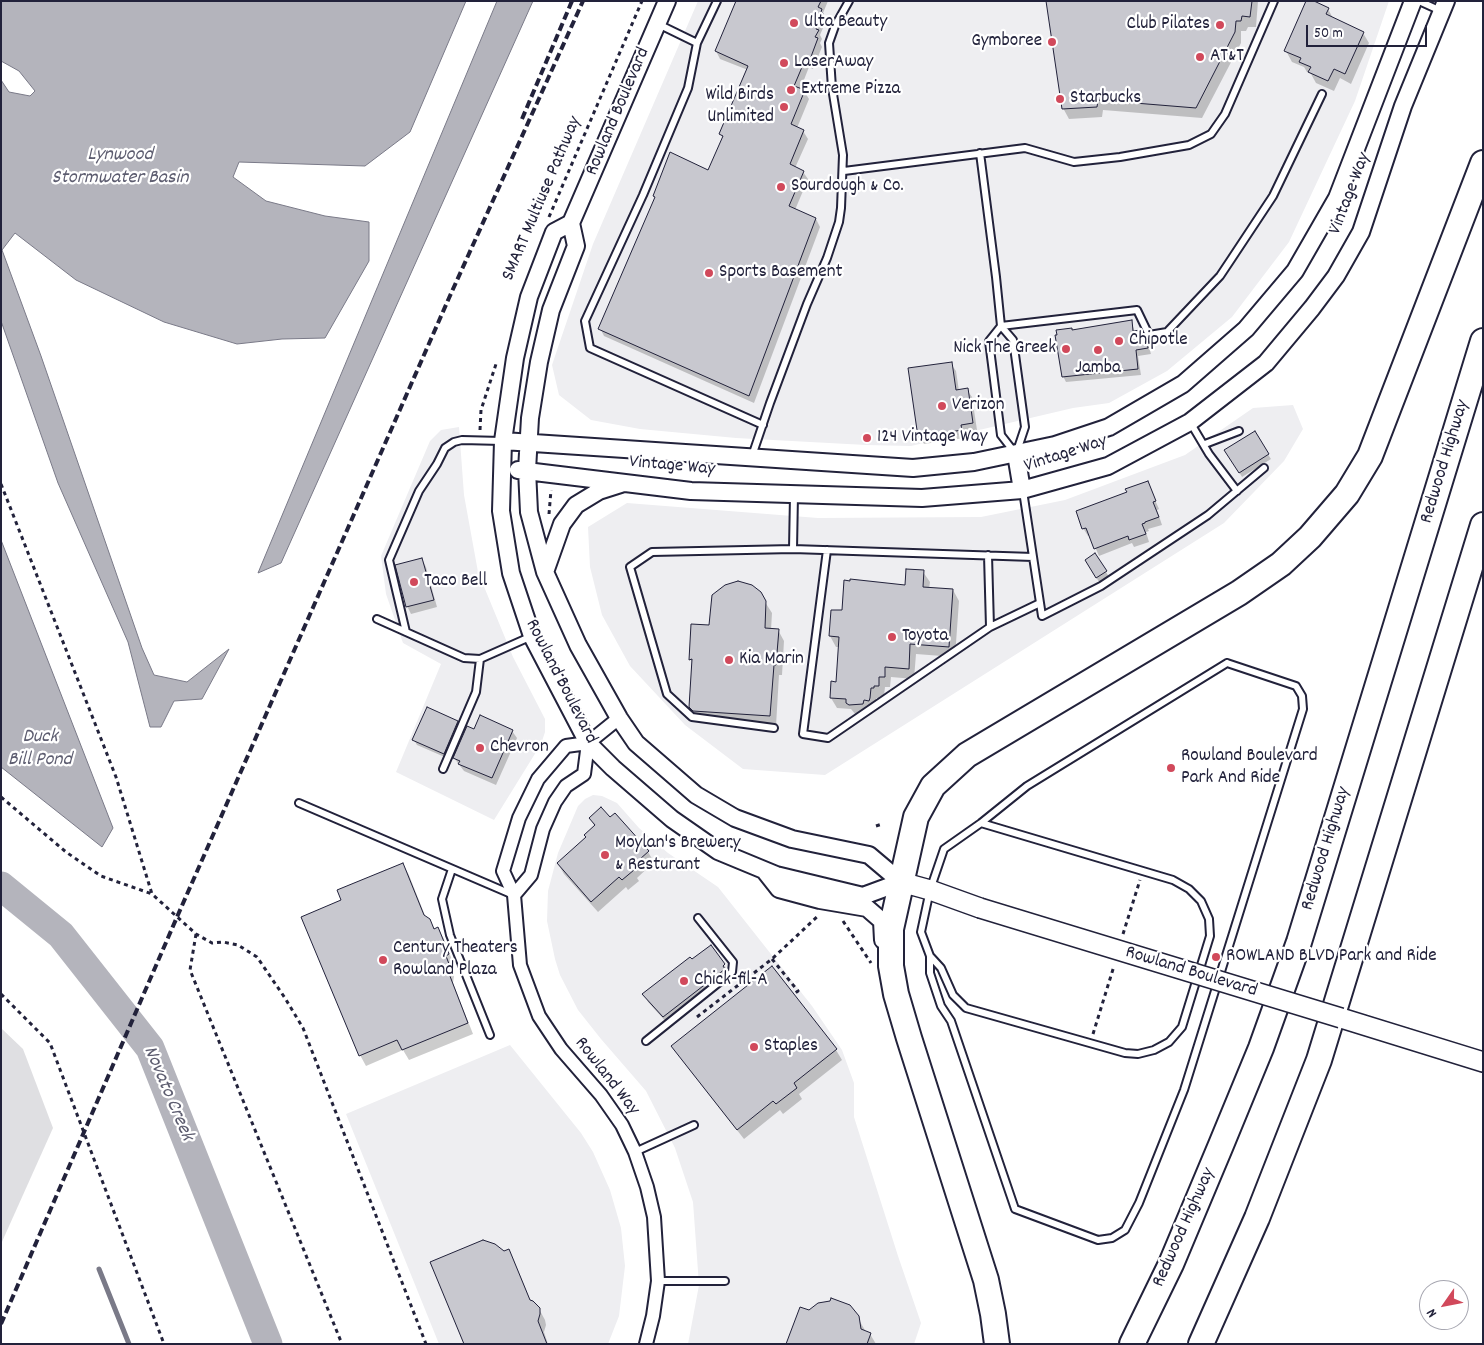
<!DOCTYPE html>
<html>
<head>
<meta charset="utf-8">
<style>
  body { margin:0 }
  #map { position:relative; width:1484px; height:1345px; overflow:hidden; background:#fff; font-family:Dekko,sans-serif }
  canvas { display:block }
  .frame { position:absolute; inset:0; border:2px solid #22223b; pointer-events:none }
  .north { position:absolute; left:1419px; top:1280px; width:50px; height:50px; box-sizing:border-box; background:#fff; border:1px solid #a7a7b1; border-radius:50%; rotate:237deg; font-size:14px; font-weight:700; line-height:20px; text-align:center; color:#22223b }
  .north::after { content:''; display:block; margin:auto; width:18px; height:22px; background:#d1495b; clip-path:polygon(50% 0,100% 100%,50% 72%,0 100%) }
  .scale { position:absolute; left:1306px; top:25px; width:121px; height:22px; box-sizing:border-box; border:2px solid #22223b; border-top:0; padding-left:6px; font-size:15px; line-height:18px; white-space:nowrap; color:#22223b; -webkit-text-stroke:4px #fff; paint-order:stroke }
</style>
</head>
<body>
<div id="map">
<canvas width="1484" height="1345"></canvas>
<div class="frame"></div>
<div class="north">N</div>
<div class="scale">50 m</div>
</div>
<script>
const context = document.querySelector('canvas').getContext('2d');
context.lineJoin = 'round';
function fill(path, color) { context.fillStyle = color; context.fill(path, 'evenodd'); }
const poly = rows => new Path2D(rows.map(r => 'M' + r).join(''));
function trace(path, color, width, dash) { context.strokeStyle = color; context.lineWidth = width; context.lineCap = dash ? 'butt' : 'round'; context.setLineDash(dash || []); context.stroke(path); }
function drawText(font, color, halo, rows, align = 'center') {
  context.font = font + ' Dekko,sans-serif'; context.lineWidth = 4.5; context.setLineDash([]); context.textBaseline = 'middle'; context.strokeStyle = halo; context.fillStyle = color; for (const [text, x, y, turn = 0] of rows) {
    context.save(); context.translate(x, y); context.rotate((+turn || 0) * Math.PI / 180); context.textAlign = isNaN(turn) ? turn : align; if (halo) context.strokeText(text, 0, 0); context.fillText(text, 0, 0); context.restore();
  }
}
const built = poly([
  [698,1,1389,1,1355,101,1289,242,1232,317,1167,371,1109,403,1073,408,911,446,866,445,736,438,640,429,591,420,559,395,552,365,593,244],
  [1293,405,1303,429,1284,461,1224,523,825,775,743,769,685,725,630,666,602,615,590,567,588,527,627,503,818,518,981,517,1065,500,1185,455,1253,408],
  [459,427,464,495,478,572,513,657,545,719,545,732,541,744,494,820,396,772,441,664,403,643,386,594,381,556,430,441,441,430],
  [593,795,602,796,617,803,639,828,668,853,718,887,812,1006,842,1050,854,1083,854,1117,898,1256,921,1323,914,1344,688,1344,699,1285,693,1202,675,1148,646,1091,601,1039,578,1010,560,975,555,959,547,921,548,891,558,853,578,806,585,799],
  [510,1045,581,1133,593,1152,610,1190,621,1228,625,1266,619,1316,608,1344,439,1344,346,1114]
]);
const green = poly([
  [1,1028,23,1049,53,1128,1,1244]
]);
const water = poly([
  [1,1,466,1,410,132,365,166,239,162,233,177,266,201,325,216,369,222,369,261,325,338,282,339,237,344,164,322,76,280,15,233,2,250,41,356,142,648,154,675,187,682,229,649,202,699,174,701,161,727,150,727,128,642,58,483,1,321,1,80,9,92,30,96,35,91,19,71,1,61,1,1],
  [497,1,533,1,281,563,258,573,497,1],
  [1,540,113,828,102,847,1,767,1,540]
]);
const shadow = poly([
  [737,1,828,1,823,13,826,21,820,35,822,39,820,43,822,47,813,69,809,67,800,90,804,91,809,99,797,128,803,131,808,139,795,168,803,172,808,179,795,210,816,219,820,227,754,403,604,336,600,328,656,198,654,196,709,172,723,138,720,134,748,70,720,59,716,51],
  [1048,1,1258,1,1256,27,1248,27,1246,31,1241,31,1241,43,1202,118,1103,110,1102,117,1069,119,1063,108],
  [1328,9,1334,20,1363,33,1369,43,1351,84,1340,78,1334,91,1316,83,1311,74,1307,72,1304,67,1292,62,1286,51],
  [1131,321,1135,332,1140,331,1149,347,1151,354,1138,356,1141,375,1066,382,1063,376,1072,329,1073,331],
  [951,364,956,371,959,391,967,390,972,397,977,430,964,432,965,438,924,444,919,436],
  [1254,433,1271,459,1242,477,1226,450],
  [1147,482,1159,509,1157,510,1162,525,1148,529,1149,531,1146,532,1149,542,1134,547,1132,543,1099,556,1090,535,1088,536,1083,528,1128,493],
  [422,559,426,567,437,607,411,614,407,606],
  [1092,571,1106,572,1112,582,1103,588],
  [923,572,930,582,929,589,953,590,959,601,955,657,916,654,914,679,891,677,890,687,885,687,884,696,880,696,879,698,876,698,876,709,875,711,869,711,869,715,856,715,851,709,837,708,831,698,837,683,840,647,836,647,830,636,843,612,906,586],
  [765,602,772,613,771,630,778,630,784,641,782,675,779,675,776,726,700,721,690,707,693,663,690,659,710,626],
  [457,722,460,727,447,758,417,745,414,740],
  [474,730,512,731,517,738,496,785,464,771,454,758],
  [590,818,648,852,654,862,637,878,639,881,628,890,626,887,598,912,564,874,558,864,587,838,595,827],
  [403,864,409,875,426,918,435,930,438,928,444,939,454,965,451,967,454,976,453,983,473,1034,409,1060,403,1050,366,1066,360,1055,342,901],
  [692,961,724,965,729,972,668,1024,648,1002,644,994],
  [673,1046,836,1050,842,1060,799,1094,802,1099,783,1114,780,1110,744,1139,679,1056],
  [508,1251,514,1261,531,1302,539,1309,545,1320,546,1325,544,1332,548,1344,465,1344,504,1252],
  [809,1311,859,1320,866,1332,870,1334,876,1344,788,1344]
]);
const stream = poly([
  [99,1269,129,1344]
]);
const river = poly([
  [1,886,61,935,150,1048,268,1344]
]);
const building = poly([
  [736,1,821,1,818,7,822,9,821,12,823,13,816,29,819,30,815,37,818,38,809,62,805,60,794,86,805,90,791,124,804,130,790,164,804,171,789,206,816,218,749,396,598,329,655,197,653,196,670,152,708,170,723,136,719,134,748,66,715,51,736,1],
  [1046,1,1252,1,1250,17,1242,16,1241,21,1236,21,1235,32,1196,108,1098,100,1097,107,1062,109,1046,1],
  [1306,1,1314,1,1329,8,1326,14,1364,32,1345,74,1334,69,1328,81,1308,72,1311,67,1299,62,1301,58,1284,51,1306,1],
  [1132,320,1133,331,1141,330,1147,339,1148,348,1136,350,1138,369,1062,377,1055,335,1057,335,1056,330,1072,328,1072,330,1132,320],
  [952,362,956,390,968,388,973,423,961,425,962,430,918,437,908,368,952,362],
  [1255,431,1269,454,1239,473,1224,450,1255,431],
  [1148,481,1156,501,1153,502,1159,517,1145,522,1145,523,1142,524,1146,534,1129,540,1128,536,1094,549,1086,528,1082,529,1076,511,1127,492,1125,489,1148,481],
  [1095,553,1107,571,1096,578,1085,560,1095,553],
  [422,558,434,600,406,607,395,565,422,558],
  [906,569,924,570,923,587,953,589,949,647,910,644,909,669,885,667,885,677,879,677,879,686,874,686,874,688,871,688,870,698,869,701,864,700,863,704,849,705,846,703,846,699,830,698,831,681,836,682,839,637,829,636,831,610,842,610,844,580,850,581,850,579,905,585,906,569],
  [738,581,752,585,761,592,766,601,765,628,779,629,776,665,774,665,770,716,693,711,689,707,692,659,689,660,691,624,709,625,712,595,725,585,738,581],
  [427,707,458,721,444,754,412,740,427,707],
  [480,715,513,730,492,778,458,764,460,761,453,758,467,726,474,729,480,715],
  [601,807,610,817,615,813,649,851,631,867,634,870,622,880,619,877,591,902,557,863,586,837,584,835,595,825,589,818,601,807],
  [403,863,424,915,430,919,434,929,438,927,449,954,446,956,449,964,448,971,468,1023,402,1050,397,1040,359,1056,301,917,341,900,337,890,403,863],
  [711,945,725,964,723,966,725,969,663,1017,642,994,690,957,692,959,711,945],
  [772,966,837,1049,794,1083,797,1088,776,1104,773,1101,737,1130,671,1046,772,966],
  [483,1240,495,1244,504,1251,509,1249,530,1300,533,1301,540,1308,540,1314,538,1321,547,1344,464,1344,430,1262,483,1240],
  [831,1298,850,1305,859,1316,861,1329,871,1333,867,1344,786,1344,800,1307,809,1310,818,1303,830,1301,831,1298]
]);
const path = poly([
  [549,217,642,1],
  [480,430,481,410,497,361],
  [1,484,116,777,152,894,196,934,212,943,223,942,238,945,257,957,285,998,303,1028,426,1344],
  [549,514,551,490],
  [1,797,66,852,101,876,152,894],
  [876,826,882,824],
  [843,921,871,963],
  [196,934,190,970,342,1344],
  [1123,934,1140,880],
  [772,959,798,991,794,994],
  [1,994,50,1043,164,1344],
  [697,1017,772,959,819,915],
  [1093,1034,1114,966]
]);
const service = poly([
  [1419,1,1441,11],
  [658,24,697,43,688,88,643,195,585,321,590,348,763,425],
  [697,43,717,1],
  [980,153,996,277,1001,326,1013,340,1025,427,1017,451],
  [844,171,1025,148,1074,162,1120,157,1189,145,1211,134,1225,114,1274,1],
  [1190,422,1209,454,1237,491],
  [1205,444,1239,431],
  [1015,453,1001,435,989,341,1001,326,1137,310,1149,335,1167,332,1220,276,1232,258,1273,196,1322,94],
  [752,456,770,403,807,304,827,258,839,222,841,208,843,155,832,88,829,43,835,26,849,1],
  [1023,491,1042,616,1101,586,1208,515,1264,468],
  [794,495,793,549,1033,557],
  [827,550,803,734,828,738,990,627,988,555],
  [377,619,464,658,480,659,532,636],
  [990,627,1040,603],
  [406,632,389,560,419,491,437,464,445,448,454,442,462,440,502,441],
  [1227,663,1296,686,1302,696,1303,709,1184,1090,1139,1203,1125,1230,1112,1238,1098,1240,1015,1209,951,1021,941,1006,930,973,930,956,921,932,930,890,944,849,981,823,1027,786,1227,663],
  [774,728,692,717,667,694,630,567,652,552,793,549],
  [443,769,476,692,480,659],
  [299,803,511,894],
  [452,869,442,899,450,935,490,1035],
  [930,956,941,968,953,995,966,1008,1125,1053,1138,1054,1154,1050,1169,1042,1182,1027,1210,936,1209,919,1201,901,1189,889,1173,880,981,823],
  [646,1041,732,972,733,962,698,918],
  [635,1152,694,1125],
  [658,1281,725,1281]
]);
const minor = poly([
  [619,718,588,743,566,746,538,779,519,818,503,871,514,895,520,965,539,1016,561,1049,601,1095,622,1125,635,1152,647,1187,654,1217,658,1281,653,1316,646,1344],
  [514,895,531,875,543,829,555,802,566,786,584,774,588,743]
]);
const tertiary = poly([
  [571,223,554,232,529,297,515,358,503,441,501,511,511,573,532,636,588,743,613,768,672,819,718,851,776,875,863,896,901,882,869,855,792,839,735,818,696,795,636,743,619,718,578,645,545,572,529,512,527,470,530,418,539,362,551,310,576,246,571,223,667,1],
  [503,441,913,468,974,462,1055,445,1109,427,1183,384,1246,329,1295,271,1337,198,1413,1],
  [1016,454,1022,490],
  [518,470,691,491,922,498,1022,490,1108,466,1190,422,1266,363,1312,308,1336,276,1361,232,1403,106,1446,1],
  [545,572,562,524,576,505,599,491,621,484],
  [764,870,779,889,820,900,867,908,882,921,883,940]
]);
const secondary = poly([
  [901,882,930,890,980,908],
  [1341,1018,1483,1062]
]);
const motorway = poly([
  [997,1344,993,1314,986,1280,909,1038,896,994,891,966,891,929,916,817,933,786,967,755,1239,593,1281,564,1310,537,1347,494,1370,456,1483,163],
  [1132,1344,1171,1264,1221,1145,1261,1048,1299,942,1483,341],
  [1201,1344,1257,1218,1319,1060,1483,525]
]);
const rail = poly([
  [522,119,572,1],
  [1,1324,177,917,449,298,583,1]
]);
const secondaryBridge = poly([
  [980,908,1341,1018]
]);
const markers = [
  [794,23,5,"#d1495b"],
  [1220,25,5,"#d1495b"],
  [1052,42,5,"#d1495b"],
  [1200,57,5,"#d1495b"],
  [784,63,5,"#d1495b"],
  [791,90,5,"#d1495b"],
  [1060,99,5,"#d1495b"],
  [784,107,5,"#d1495b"],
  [781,187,5,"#d1495b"],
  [709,273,5,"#d1495b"],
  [1119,341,5,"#d1495b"],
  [1066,349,5,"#d1495b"],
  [1098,350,5,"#d1495b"],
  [942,406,5,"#d1495b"],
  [867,438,5,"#d1495b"],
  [414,582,5,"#d1495b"],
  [892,637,5,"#d1495b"],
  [729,660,5,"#d1495b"],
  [480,748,5,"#d1495b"],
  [1171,768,5,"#d1495b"],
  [605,855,5,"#d1495b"],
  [1216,957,5,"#d1495b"],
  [383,960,5,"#d1495b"],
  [684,981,5,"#d1495b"],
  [754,1047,5,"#d1495b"]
];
const poiNames = [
  ["Ulta Beauty",804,23],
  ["Club Pilates",1210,25,"right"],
  ["Gymboree",1042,42,"right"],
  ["AT&T",1210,57],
  ["LaserAway",794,63],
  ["Extreme Pizza",801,90],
  ["Wild Birds",774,96,"right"],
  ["Unlimited",774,118,"right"],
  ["Starbucks",1070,99],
  ["Sourdough & Co.",791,187],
  ["Sports Basement",719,273],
  ["Chipotle",1129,341],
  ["Nick The Greek",1056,349,"right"],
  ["Jamba",1098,369,"center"],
  ["Verizon",952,406],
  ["124 Vintage Way",877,438],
  ["Taco Bell",424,582],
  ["Toyota",902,637],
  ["Kia Marin",739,660],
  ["Chevron",490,748],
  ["Rowland Boulevard",1181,757],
  ["Park And Ride",1181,779],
  ["Moylan's Brewery",615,844],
  ["& Resturant",615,866],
  ["Century Theaters",393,949],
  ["Rowland Plaza",393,971],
  ["ROWLAND BLVD Park and Ride",1226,957],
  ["Chick-fil-A",694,981],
  ["Staples",764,1047]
];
const streetNames = [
  ["Rowland Boulevard",619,112,-67],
  ["Vintage Way",1351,194,-69],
  ["SMART Multiuse Pathway",543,199,-67],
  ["Vintage Way",1066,455,-18],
  ["Redwood Highway",1446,462,-73],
  ["Vintage Way",672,467,5],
  ["Rowland Boulevard",560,682,63],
  ["Redwood Highway",1327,849,-73],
  ["Rowland Boulevard",1191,973,17],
  ["Rowland Way",606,1077,52],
  ["Redwood Highway",1185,1228,-66]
];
const waterNames = [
  ["Lynwood",120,156],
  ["Stormwater Basin",120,179],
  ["Duck",40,738],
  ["Bill Pond",40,761],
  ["Novato Creek",167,1094,67]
];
fill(built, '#eeeef1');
fill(green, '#dfdfe2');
fill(water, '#b4b4bc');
trace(water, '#7a7a88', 1);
fill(shadow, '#0003');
trace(stream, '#7a7a88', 5);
trace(river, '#b4b4bc', 29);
fill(building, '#c8c8cf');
trace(building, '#22223b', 1);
trace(service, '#22223b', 10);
trace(minor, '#22223b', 16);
trace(tertiary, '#22223b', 20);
trace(secondary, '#22223b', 22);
trace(motorway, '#22223b', 28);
trace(path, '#22223b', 3, [4, 4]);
trace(service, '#fff', 6);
trace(minor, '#fff', 12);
trace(tertiary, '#fff', 16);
trace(secondary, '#fff', 19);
trace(motorway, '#fff', 24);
trace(rail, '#22223b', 4, [8, 4]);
trace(secondaryBridge, '#22223b', 22, []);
trace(secondaryBridge, '#fff', 19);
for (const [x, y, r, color] of markers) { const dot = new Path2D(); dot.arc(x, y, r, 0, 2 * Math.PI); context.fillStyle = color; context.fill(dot); trace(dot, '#fff', 2); }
drawText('19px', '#22223b', '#fff', poiNames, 'left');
drawText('19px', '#22223b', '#fff', streetNames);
drawText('italic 20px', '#5c5c6f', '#fff', waterNames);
</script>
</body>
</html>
